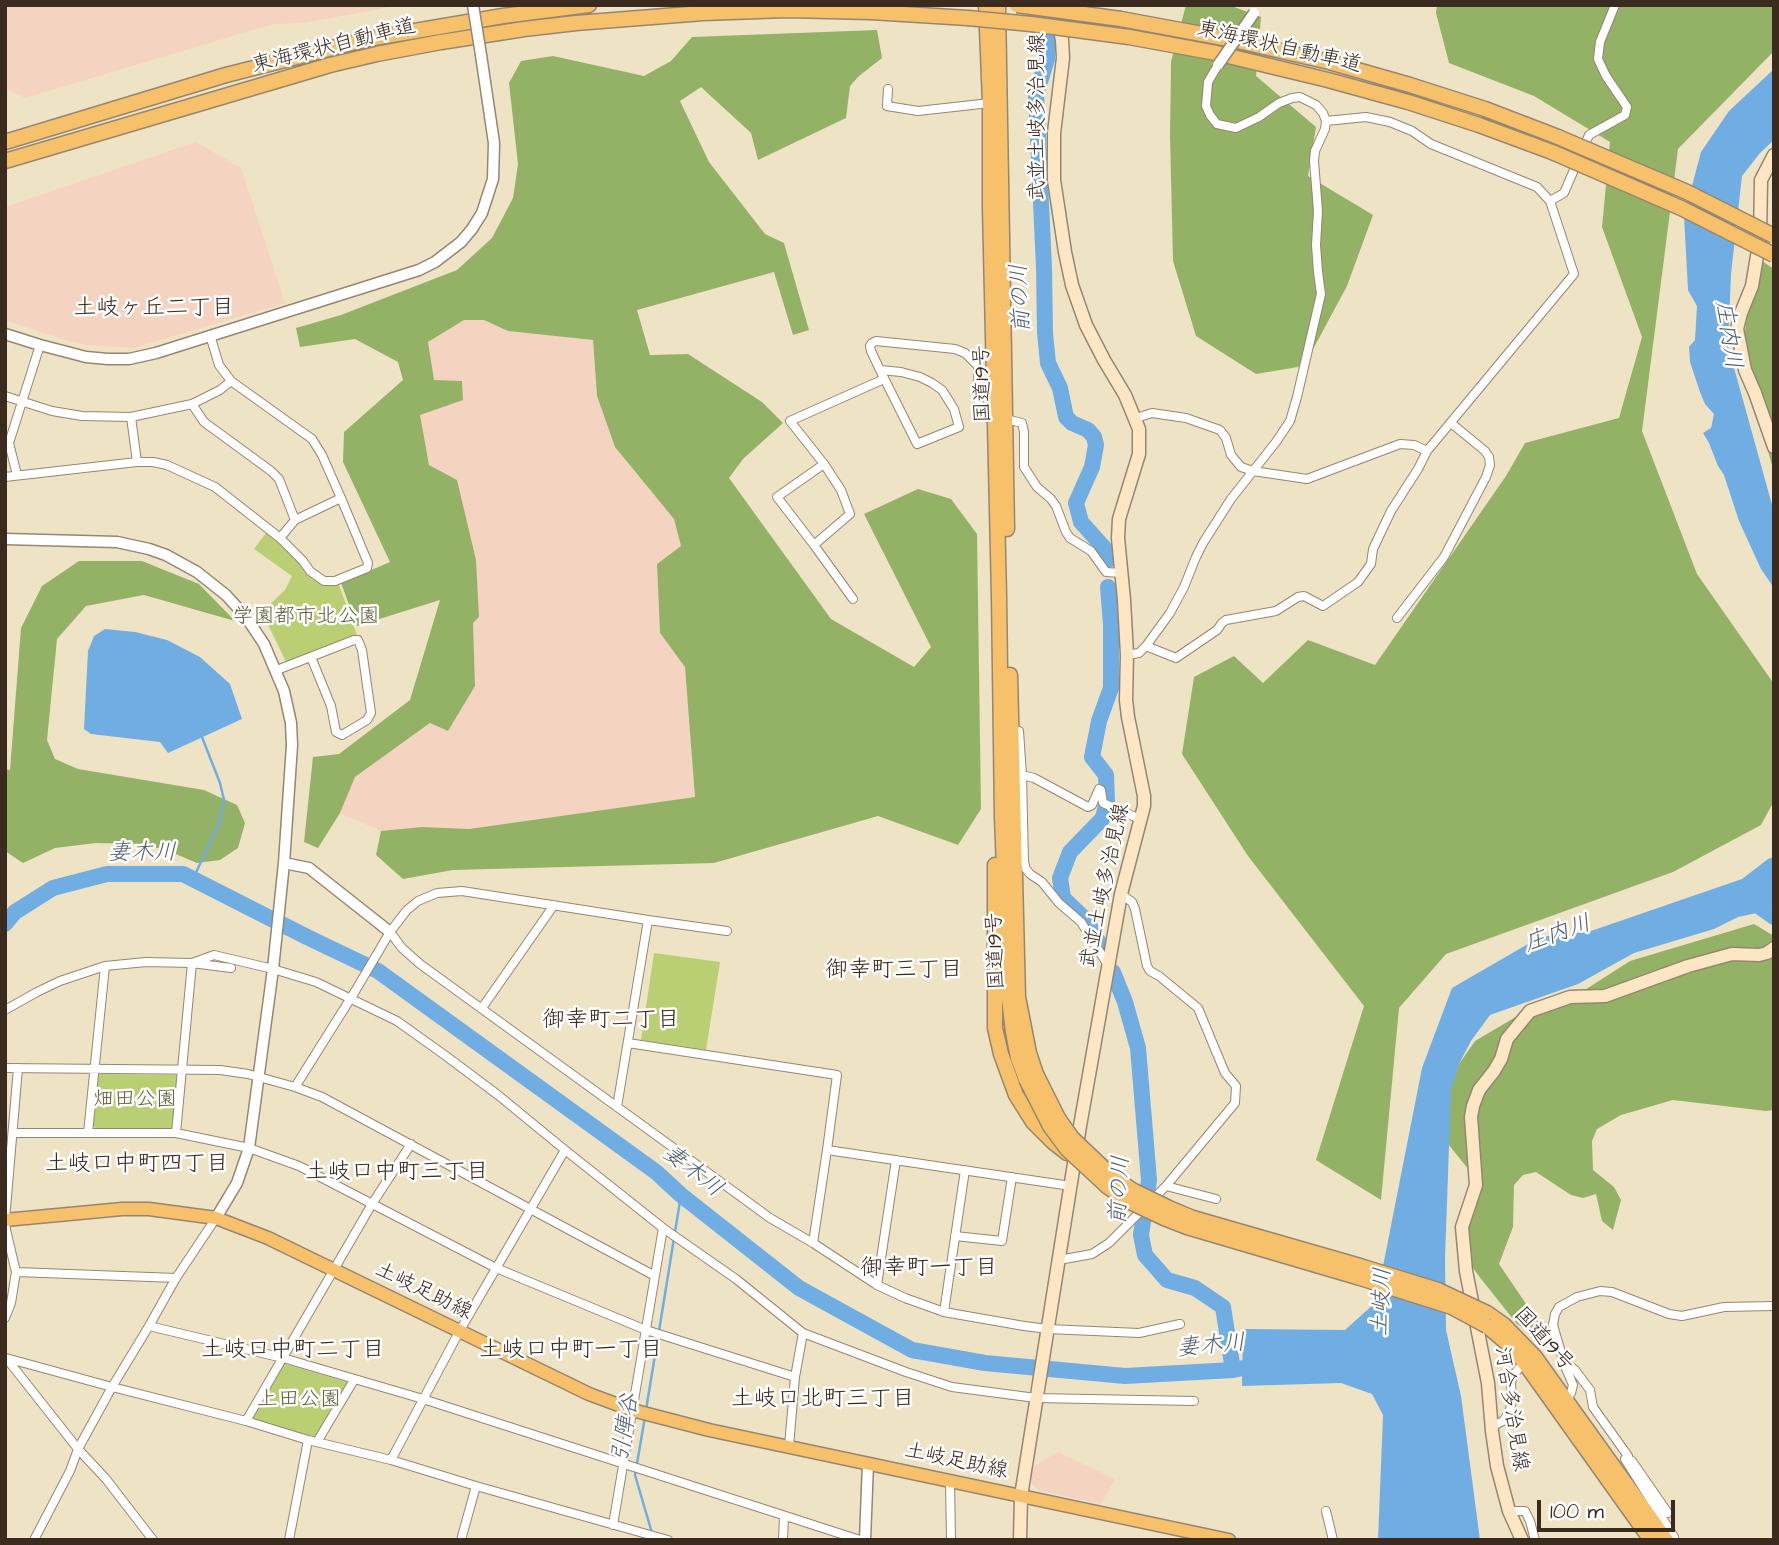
<!DOCTYPE html>
<html>
<head>
<meta charset="utf-8">
<style>
  body { margin:0 }
  #map { position:relative; width:1779px; height:1545px; overflow:hidden; background:#efe3c6; font-family:"Architects Daughter",sans-serif }
  canvas { display:block }
  .frame { position:absolute; inset:0; border:7px solid #3b2a1e; pointer-events:none }
  .scale { position:absolute; left:1537px; top:1500px; width:138px; height:32px; box-sizing:border-box; border:4px solid #3b2a1e; border-top:0; padding-left:9px; font-size:21px; line-height:24px; white-space:nowrap; color:#3b2a1e; -webkit-text-stroke:5px #fff; paint-order:stroke }
</style>
</head>
<body>
<div id="map">
<canvas width="1779" height="1545"></canvas>
<div class="frame"></div>
<div class="scale">100 m</div>
</div>
<script>
const context = document.querySelector('canvas').getContext('2d');
context.lineJoin = 'round';
function fill(path, color) { context.fillStyle = color; context.fill(path, 'evenodd'); }
const poly = rows => new Path2D(rows.map(r => 'M' + r).join(''));
function trace(path, color, width, dash) { context.strokeStyle = color; context.lineWidth = width; context.lineCap = dash ? 'butt' : 'round'; context.setLineDash(dash || []); context.stroke(path); }
function drawText(font, color, halo, rows, align = 'center') {
  context.font = font + ' "Architects Daughter","Klee One",sans-serif'; context.lineWidth = 5; context.setLineDash([]); context.textBaseline = 'middle'; context.strokeStyle = halo; context.fillStyle = color; for (const [text, x, y, turn = 0] of rows) {
    context.save(); context.translate(x, y); context.rotate((+turn || 0) * Math.PI / 180); context.textAlign = isNaN(turn) ? turn : align; if (halo) context.strokeText(text, 0, 0); context.fillText(text, 0, 0); context.restore();
  }
}
const built = poly([
  [5,5,402,5,303,23,273,24,25,98,5,88],
  [196,142,241,168,285,303,133,348,86,345,65,340,5,320,5,207],
  [464,320,484,320,508,331,593,340,597,396,615,447,674,519,681,546,657,564,660,633,685,667,695,797,469,829,422,827,381,831,340,813,355,777,431,723,475,686,473,623,429,465,420,414,463,400,461,381,434,380,428,341],
  [1058,1452,1115,1479,1101,1504,1038,1490,1028,1479,1029,1469]
]);
const green = poly([
  [266,533,295,557,312,579,327,585,339,585,357,635,287,664,262,612,285,590,292,576,254,549],
  [654,953,720,962,706,1050,641,1040],
  [100,1074,176,1075,178,1078,173,1127,169,1129,95,1128,93,1125,97,1076],
  [285,1364,347,1382,348,1386,317,1436,315,1437,251,1420,282,1365]
]);
const forest = poly([
  [1186,5,1229,5,1261,17,1256,76,1316,127,1308,176,1373,215,1347,286,1304,366,1256,374,1196,336,1173,261,1170,136,1171,62],
  [1437,5,1774,5,1774,51,1678,149,1642,431,1697,574,1774,684,1774,801,1761,825,1673,872,1446,954,1399,1008,1381,1200,1316,1160,1364,1006,1248,856,1182,754,1194,677,1234,656,1263,683,1308,640,1375,665,1506,476,1525,443,1619,418,1642,337,1602,227,1610,142,1534,96,1449,63,1436,13],
  [877,30,882,58,859,76,850,86,846,118,758,160,751,133,701,87,680,101,709,162,765,234,784,243,809,330,793,335,774,272,637,310,650,355,688,354,762,402,783,423,743,459,729,478,831,619,914,667,931,647,864,514,918,489,951,499,977,534,981,809,958,845,878,816,714,863,453,870,403,879,376,855,381,831,422,827,469,829,695,797,685,667,660,633,657,564,681,546,674,519,615,447,597,396,593,340,508,331,484,320,464,320,428,342,434,380,462,381,463,400,420,415,429,465,457,480,476,560,479,617,473,623,475,686,448,731,430,723,355,777,340,813,318,848,304,842,313,757,339,754,410,700,440,600,357,626,341,583,390,562,343,462,344,432,403,380,398,362,355,339,300,347,296,328,341,315,457,270,492,238,513,198,518,164,509,83,521,61,553,56,644,76,671,61,692,37],
  [1756,257,1774,269,1774,472,1741,357],
  [79,561,142,561,199,584,235,621,144,595,86,606,57,639,47,740,55,759,78,769,204,790,237,805,245,823,238,848,220,860,197,863,171,852,143,844,96,843,55,848,23,863,5,851,5,769,10,770,21,628,42,586],
  [1754,924,1774,936,1774,1110,1766,1111,1673,1100,1621,1115,1597,1129,1592,1141,1593,1170,1614,1187,1621,1200,1613,1230,1602,1221,1596,1194,1583,1198,1571,1195,1536,1172,1523,1175,1514,1185,1513,1227,1499,1264,1539,1323,1529,1331,1517,1324,1482,1280,1466,1259,1461,1247,1473,1175,1436,1129,1459,1064,1475,1041,1524,1012,1552,1011,1630,961]
]);
const water = poly([
  [1774,69,1774,140,1760,153,1742,176,1731,274,1728,346,1774,512,1774,588,1761,569,1739,521,1724,475,1718,466,1709,443,1703,433,1711,428,1714,414,1705,404,1700,392,1690,362,1689,347,1695,340,1697,306,1688,290,1684,216,1701,152,1729,111],
  [105,629,135,632,167,640,200,657,230,684,242,719,168,753,160,742,91,734,84,729,88,651,94,636],
  [1774,857,1774,904,1757,913,1738,917,1714,929,1634,953,1578,984,1490,1015,1471,1041,1459,1064,1451,1090,1445,1259,1446,1330,1461,1396,1480,1540,1378,1540,1383,1415,1372,1394,1341,1383,1242,1386,1243,1329,1345,1330,1376,1302,1422,1068,1452,988,1540,937,1591,931,1742,879,1768,859]
]);
const stream = poly([
  [193,879,219,823,224,800,220,783,202,737],
  [659,1331,681,1195],
  [646,1410,658,1337],
  [645,1417,635,1475,652,1533]
]);
const river = poly([
  [1038,5,1048,33,1047,59,1036,95,1044,268,1045,333,1048,363,1060,388,1066,417,1072,423,1088,430,1094,437,1096,445,1092,467,1076,503,1081,522,1107,551,1108,560],
  [1757,893,1760,907,1774,917],
  [5,924,15,912,53,888,107,874,183,874,307,937,378,971,656,1172,681,1195,799,1288,912,1350,985,1363,1125,1376,1233,1370,1264,1364],
  [1103,950,1086,920,1063,898,1060,878,1070,852,1103,818,1107,801,1106,775,1092,757,1099,721,1111,688,1111,625,1108,587],
  [1113,972,1125,1002,1138,1048,1149,1180,1141,1235,1145,1255,1167,1280,1195,1288,1223,1307,1233,1370]
]);
const minor = poly([
  [888,89,887,106,918,111,990,103],
  [1550,201,1564,193,1589,135,1625,115,1627,107,1606,76,1598,59,1600,42,1615,5],
  [880,370,901,372,920,377,932,383,942,390,954,409,959,427,917,444,880,370,871,351,870,346,872,343,876,341,955,349,965,353,978,366,979,409,980,413,988,418,994,418],
  [5,396,52,411,82,416,131,417,192,404,220,390,231,381],
  [192,404,204,422,271,471,279,479,295,520],
  [131,417,137,462],
  [1136,418,1152,413,1186,418,1220,430,1226,438,1231,455,1241,467,1253,471,1307,479,1400,444,1414,445,1427,451],
  [1006,419,1022,423,1024,432,1024,467,1037,487,1051,499,1056,506,1066,532,1070,538,1091,551,1106,572,1121,573],
  [17,475,9,443,40,345],
  [5,477,137,462,153,462,167,465,215,487,280,538,303,561,310,571,324,581,335,581,367,568,368,563,341,498,322,455,312,439,231,381,219,365,210,335],
  [280,538,295,520,341,498],
  [814,545,777,497,824,464],
  [853,599,814,545,850,514,841,490,824,464,790,421,884,379],
  [1397,618,1444,557,1486,477,1490,465,1489,457,1485,451,1451,423],
  [1146,646,1176,658,1217,630,1222,623,1226,620,1276,611,1298,597,1304,596,1323,606,1358,582,1371,564,1373,549,1391,511,1418,469,1427,451,1574,274,1550,201,1537,187,1431,144,1412,131,1390,122,1366,117,1326,121],
  [1127,655,1139,653,1146,646,1170,613,1184,587,1196,557,1203,543,1231,499,1276,442,1290,421,1297,397,1321,294,1318,272,1316,245,1318,211,1314,161,1315,151,1325,129,1326,121,1323,113,1316,105,1300,97,1292,98,1279,103,1259,117,1236,128,1217,124,1210,115,1206,106,1208,82,1218,65],
  [277,670,354,640,358,640,362,650,371,713,367,720,342,735,336,732,331,706,311,657],
  [1011,730,1019,731,1022,775,1024,862,1026,869,1030,874,1042,882,1059,903,1081,922,1108,965],
  [1022,775,1034,778,1088,807,1092,805,1099,789,1101,790,1103,803,1140,819],
  [648,920,727,931],
  [390,932,402,948,420,964,733,1191,770,1218,813,1243,877,1285,905,1298,944,1312,1024,1326,1048,1329,1139,1333,1180,1324],
  [482,1008,554,905],
  [5,1010,37,992,60,981,105,966,146,962,192,963,214,955,273,969,316,982,397,1021,446,1056,498,1095,565,1150,663,1228,736,1279,803,1333,906,1372,952,1387,1036,1398,1194,1401],
  [628,1043,837,1075,827,1150,813,1243],
  [5,1068,220,1070,248,1074,295,1087,322,1097,655,1276],
  [295,1087,354,993,390,932,407,910,418,901,437,893,462,891,648,920,617,1107],
  [13,1133,176,1133,249,1148,299,1166,496,1268,646,1330,795,1377],
  [88,1133,105,966],
  [176,1133,192,963,231,968],
  [827,1150,1071,1186],
  [1166,1186,1216,1199],
  [955,1236,1002,1241,1012,1177],
  [1059,1260,1092,1254,1109,1243,1166,1186,1235,1103,1236,1086,1225,1073,1198,1008,1159,976,1150,971,1147,966,1135,909,1132,902,1121,894],
  [16,1272,176,1278],
  [877,1285,896,1160],
  [944,1312,965,1170],
  [5,1318,11,1303,16,1272,6,1230,5,1220,18,1068],
  [149,1326,283,1358,423,1399,860,1540],
  [6,1358,112,1387,246,1421,308,1440,391,1460,476,1486,668,1540],
  [7,1359,78,1449,106,1479,153,1540],
  [1563,1361,1575,1370,1590,1390,1593,1407,1628,1456,1625,1459,1674,1537,1672,1540],
  [1567,1399,1571,1393,1573,1385,1565,1366,1553,1325,1555,1314,1559,1307,1577,1297,1600,1291,1612,1292,1669,1314,1682,1316,1724,1307,1774,1306],
  [246,1421,372,1204,411,1144],
  [1491,1427,1503,1421,1509,1413,1512,1401,1511,1384,1512,1377,1524,1362],
  [317,1442,354,1380],
  [789,1446,795,1377,803,1333],
  [391,1460,459,1332,565,1150],
  [1632,1461,1668,1513],
  [950,1480,951,1540],
  [1326,1511,1333,1540],
  [1509,1511,1525,1511,1530,1521,1535,1540],
  [613,1525,663,1228],
  [34,1540,70,1471,78,1449,112,1387,149,1326,176,1278,216,1218],
  [289,1540,308,1440],
  [461,1540,476,1486],
  [783,1540,784,1516]
]);
const tertiary = poly([
  [5,334,40,345,86,357,108,359,129,359,156,353,419,270,435,262,461,242,472,229,482,213,493,179,494,143,481,55],
  [5,539,117,542,149,549,166,555,197,572,226,595,246,617,264,644,284,691,291,723,292,745,284,863,273,969,249,1148,237,1183,216,1218],
  [284,863,309,868,390,932],
  [865,1540,868,1463]
]);
const secondary = poly([
  [1774,155,1761,180,1760,238,1752,286,1741,313,1737,329,1745,370,1755,393,1774,447],
  [1020,1540,1021,1496,1080,1126,1121,894,1144,806,1144,796,1128,717,1126,700,1127,655,1124,600,1118,538,1119,519,1139,454,1139,429,1125,395,1104,360,1086,325,1072,285,1065,252,1054,180,1054,133,1063,58,1062,40,1058,21],
  [1522,1540,1509,1511,1497,1466,1492,1431,1488,1383,1466,1271,1462,1227,1476,1185,1471,1117,1473,1106,1479,1090,1494,1071,1501,1059,1507,1039,1530,1011,1570,997,1605,996,1688,966,1732,954,1759,955,1767,953,1774,948]
]);
const primary = poly([
  [5,1220,122,1209,149,1209,216,1218,268,1238,589,1394,632,1410,709,1430,1229,1540]
]);
const trunk = poly([
  [986,5,990,103,990,208,999,596,1002,817,1009,999,1013,1032,1018,1058,1026,1079],
  [998,5,1007,529],
  [1010,675,1018,997,1029,1053,1036,1074],
  [995,865,995,1028,1001,1054,1016,1095,1033,1122,1053,1142,1067,1153],
  [1169,1208,1193,1218,1360,1266],
  [1164,1218,1187,1227,1357,1277],
  [1487,1313,1504,1325,1535,1357,1666,1540],
  [1487,1326,1507,1343,1524,1362,1651,1540]
]);
const motorway = poly([
  [1121,19,1229,39,1329,62,1410,85,1485,109,1558,137],
  [1129,37,1216,53,1328,80,1408,102,1479,125,1552,152],
  [5,142,226,75,368,39,503,16,589,5],
  [5,161,330,65,377,54,441,42,524,29,576,23,703,13,787,10,871,12,968,18]
]);
const tertiaryBridge = poly([
  [473,5,481,55],
  [1218,65,1254,13]
]);
const trunkBridge = poly([
  [1036,1074,1058,1118,1072,1138,1113,1177,1134,1191,1169,1208],
  [1026,1079,1050,1126,1067,1149,1108,1187,1130,1202,1164,1218],
  [1360,1266,1438,1290,1487,1313],
  [1357,1277,1452,1307,1487,1326]
]);
const motorwayBridge = poly([
  [1017,5,1121,19],
  [968,18,1031,24,1129,37],
  [1558,137,1687,192,1774,236],
  [1552,152,1681,208,1774,255]
]);
const streetNames = [
  ["東海環状自動車道",334,47,-14],
  ["東海環状自動車道",1279,48,13],
  ["武並土岐多治見線",1039,117,-90],
  ["国道19号",984,384,-91],
  ["武並土岐多治見線",1106,886,-78],
  ["国道19号",997,951,-92],
  ["土岐足助線",423,1292,26],
  ["国道19号",1543,1340,48],
  ["河合多治見線",1510,1409,81],
  ["土岐足助線",956,1462,12]
];
const parkNames = [
  ["学園都市北公園",306,618],
  ["畑田公園",135,1101],
  ["上田公園",299,1401]
];
const waterNames = [
  ["前の川",1022,298,-93],
  ["庄内川",1727,335,81],
  ["妻木川",142,854],
  ["庄内川",1558,935,-19],
  ["妻木川",692,1172,38],
  ["前の川",1121,1190,-87],
  ["土岐川",1383,1302,-87],
  ["妻木川",1211,1347,-5],
  ["引陣谷",627,1428,-81]
];
const neighbourhoodNames = [
  ["土岐ヶ丘二丁目",154,309],
  ["御幸町三丁目",894,971],
  ["御幸町二丁目",611,1021],
  ["土岐口中町四丁目",137,1165],
  ["土岐口中町三丁目",397,1173],
  ["御幸町一丁目",929,1269],
  ["土岐口中町二丁目",293,1351],
  ["土岐口中町一丁目",571,1351],
  ["土岐口北町三丁目",823,1400]
];
fill(built, '#f4d3c0');
fill(green, '#bacf73');
fill(forest, '#93b265');
fill(water, '#70ade2');
trace(stream, '#70ade2', 2.5);
trace(river, '#70ade2', 16);
trace(minor, '#958672', 10);
trace(tertiary, '#958672', 13);
trace(secondary, '#958672', 15);
trace(primary, '#958672', 15);
trace(trunk, '#958672', 17);
trace(motorway, '#958672', 17);
trace(minor, '#fff', 8);
trace(tertiary, '#fff', 10);
trace(secondary, '#fce6c4', 12);
trace(primary, '#f7c06b', 12);
trace(trunk, '#f7c06b', 14);
trace(motorway, '#f7c06b', 14);
trace(tertiaryBridge, '#958672', 13, []);
trace(trunkBridge, '#958672', 17, []);
trace(motorwayBridge, '#958672', 17, []);
trace(tertiaryBridge, '#fff', 10);
trace(trunkBridge, '#f7c06b', 14);
trace(motorwayBridge, '#f7c06b', 14);
drawText('21px', '#3b2a1e', '#fff', streetNames);
drawText('21px', '#615c38', '#fff', parkNames);
drawText('italic 23px', '#505e6c', '#fff', waterNames);
drawText('23px', '#3b2a1e', '#fff', neighbourhoodNames);
</script>
</body>
</html>
